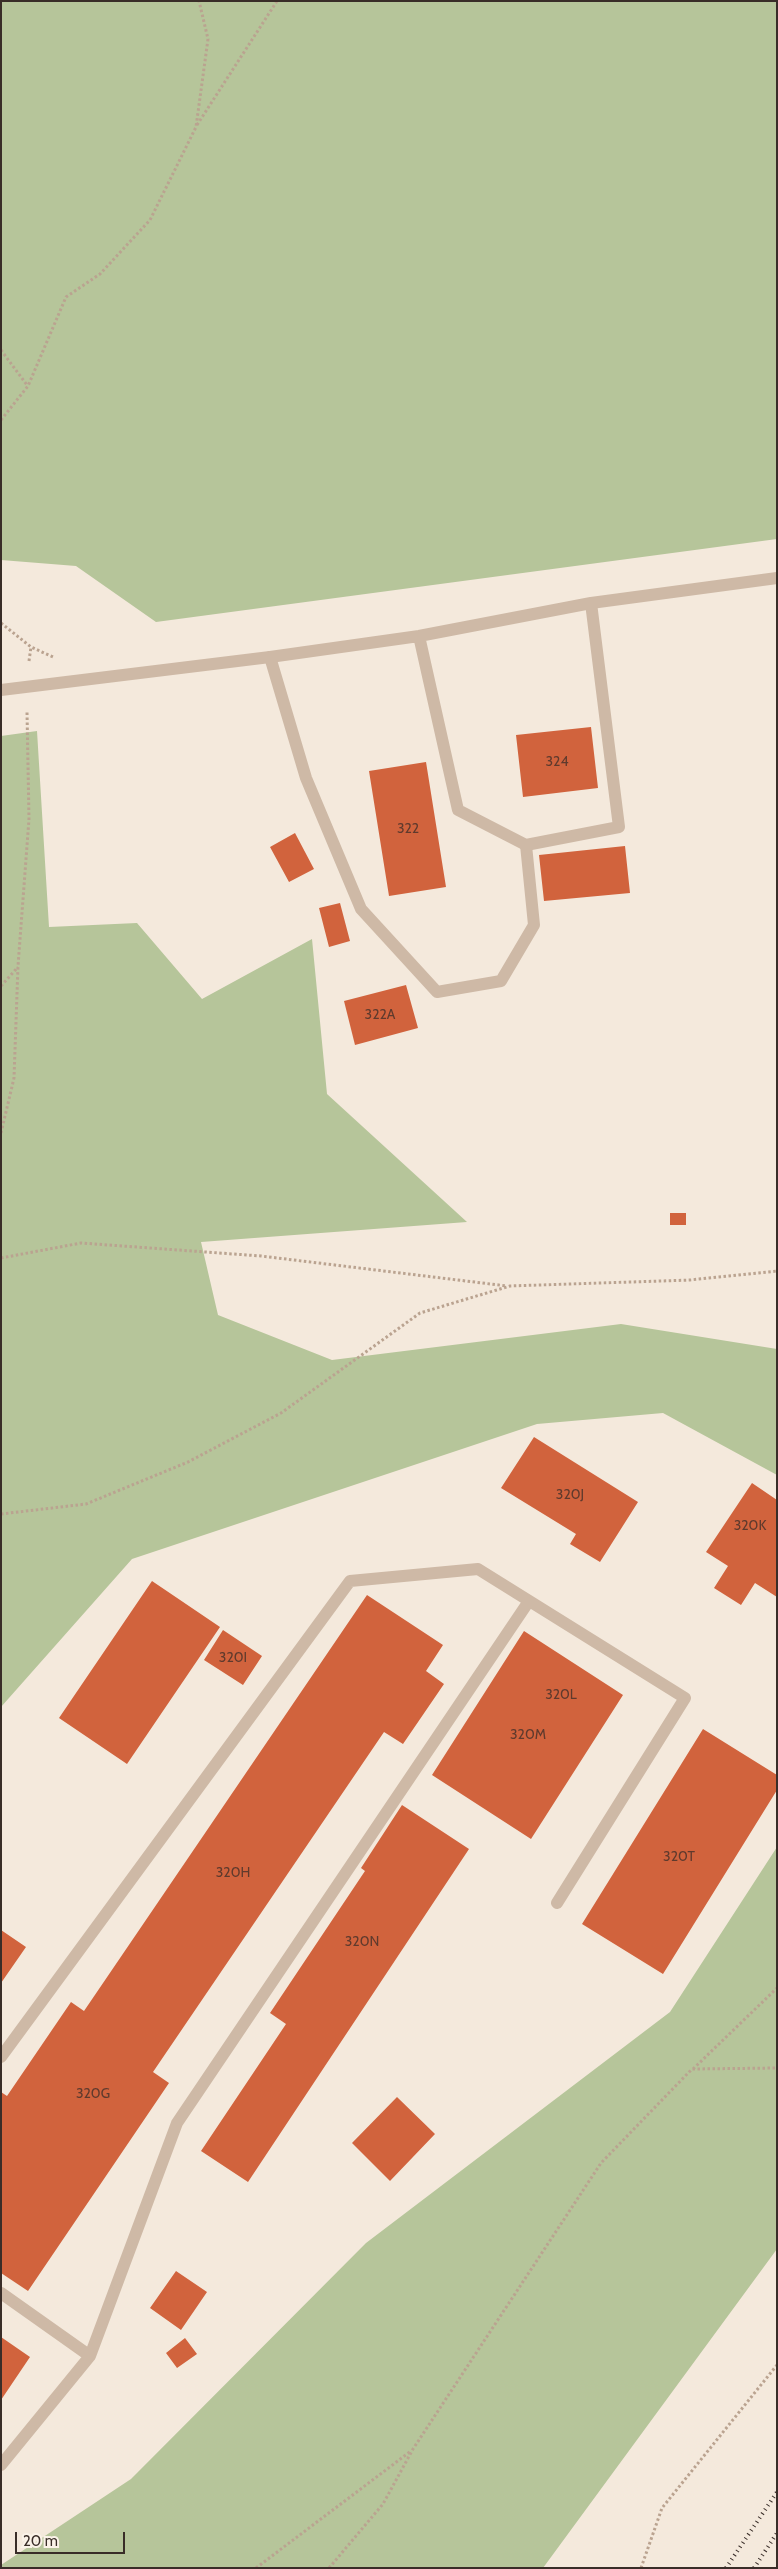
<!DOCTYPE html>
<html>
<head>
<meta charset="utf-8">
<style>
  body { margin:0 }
  #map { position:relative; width:778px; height:2569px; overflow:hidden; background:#f4e9dc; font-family:Cabin,sans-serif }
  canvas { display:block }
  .frame { position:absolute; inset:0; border:2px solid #392d28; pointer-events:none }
  .scale { position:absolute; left:15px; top:2532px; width:110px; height:22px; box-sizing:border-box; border:2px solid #392d28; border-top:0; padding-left:6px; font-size:15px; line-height:18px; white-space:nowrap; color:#392d28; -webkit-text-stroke:4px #fbf3e9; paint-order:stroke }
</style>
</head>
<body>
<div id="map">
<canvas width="778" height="2569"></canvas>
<div class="frame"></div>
<div class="scale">20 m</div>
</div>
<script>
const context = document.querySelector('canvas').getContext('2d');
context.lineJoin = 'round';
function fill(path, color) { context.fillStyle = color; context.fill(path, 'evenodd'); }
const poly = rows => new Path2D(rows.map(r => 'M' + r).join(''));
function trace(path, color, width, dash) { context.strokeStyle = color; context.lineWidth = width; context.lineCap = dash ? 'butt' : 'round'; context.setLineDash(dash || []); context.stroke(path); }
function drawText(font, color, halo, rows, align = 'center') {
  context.font = font + ' Cabin,sans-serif'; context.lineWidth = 4.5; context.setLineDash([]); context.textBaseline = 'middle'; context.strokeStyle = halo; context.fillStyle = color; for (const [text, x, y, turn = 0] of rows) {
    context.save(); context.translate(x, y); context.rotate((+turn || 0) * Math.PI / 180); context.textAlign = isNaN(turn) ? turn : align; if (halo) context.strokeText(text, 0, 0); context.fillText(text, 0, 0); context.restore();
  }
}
const green = poly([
  [1,1,777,1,777,539,156,622,76,566,1,560],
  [37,731,49,927,137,923,202,999,312,939,327,1094,467,1222,201,1242,218,1315,332,1360,621,1324,777,1349,777,1475,663,1413,537,1424,132,1559,1,1707,1,736],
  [777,1847,777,2249,543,2568,1,2568,1,2565,131,2479,366,2243,670,2012]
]);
const building = poly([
  [591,727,598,788,523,797,516,735],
  [426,762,446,887,389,896,369,771],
  [295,833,314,869,289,882,270,847],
  [625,846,630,893,544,901,539,855],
  [340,903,350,941,329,947,319,908],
  [406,985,418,1028,355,1045,344,1001],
  [670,1213,686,1213,686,1225,670,1225],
  [534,1437,638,1502,600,1562,570,1544,576,1534,501,1488],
  [752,1483,777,1500,777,1597,755,1583,741,1605,714,1588,728,1566,706,1552],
  [152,1581,220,1627,127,1764,59,1718],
  [367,1595,443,1645,426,1671,444,1684,403,1744,384,1732,153,2072,169,2083,28,2291,1,2273,1,2092,7,2096,71,2002,84,2011],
  [223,1630,262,1656,243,1685,204,1660],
  [524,1631,623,1695,531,1839,432,1775],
  [703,1729,777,1775,777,1790,663,1974,582,1924],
  [402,1805,469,1849,248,2182,201,2151,286,2024,270,2013,365,1871,361,1868],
  [1,1930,26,1947,1,1983],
  [397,2097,435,2134,390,2181,352,2143],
  [176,2271,207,2292,181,2330,150,2308],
  [1,2337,30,2357,1,2400],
  [185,2338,197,2354,177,2368,166,2353]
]);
const path = poly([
  [197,125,277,1],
  [1,350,27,385],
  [1,420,28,386,66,297,100,274,150,220,196,127,208,39,199,1],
  [1,623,31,647,53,657],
  [29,661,31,647],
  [1,986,18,967],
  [1,1133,14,1078,18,966,29,819,27,712],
  [1,1258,81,1243,261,1256,507,1286],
  [1,1514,86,1504,188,1462,281,1413,420,1313,510,1286,690,1280,777,1271],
  [693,2069,777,1988],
  [256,2568,411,2451],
  [329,2568,383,2504,413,2449,601,2163,692,2069,777,2068],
  [641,2568,662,2508,777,2365]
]);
const lane = poly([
  [270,657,306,778,361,909,437,992,501,981,534,925,526,845],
  [1,2057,350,1581,478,1569,685,1698,557,1903],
  [1,2293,90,2356,1,2465],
  [90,2356,177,2123,529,1601]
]);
const street = poly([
  [419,636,458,810,526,845,619,827,591,603],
  [1,690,270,657,419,636,591,603,777,578]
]);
const rail = poly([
  [726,2568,777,2492],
  [754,2568,777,2533]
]);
const numberNames = [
  ["324",557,762],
  ["322",408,829],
  ["322A",380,1015],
  ["320J",570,1495],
  ["320K",750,1526],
  ["320I",233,1658],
  ["320L",561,1695],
  ["320M",528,1735],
  ["320T",679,1857],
  ["320H",233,1873],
  ["320N",362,1942],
  ["320G",93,2094]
];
fill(green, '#b6c59a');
fill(building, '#d1633d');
trace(path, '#baa390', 3, [2.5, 2.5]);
trace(lane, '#ceb9a6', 12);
trace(street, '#ceb9a6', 12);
trace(rail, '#392d28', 4, [1, 4]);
drawText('14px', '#5f3a2d', null, numberNames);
</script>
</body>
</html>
